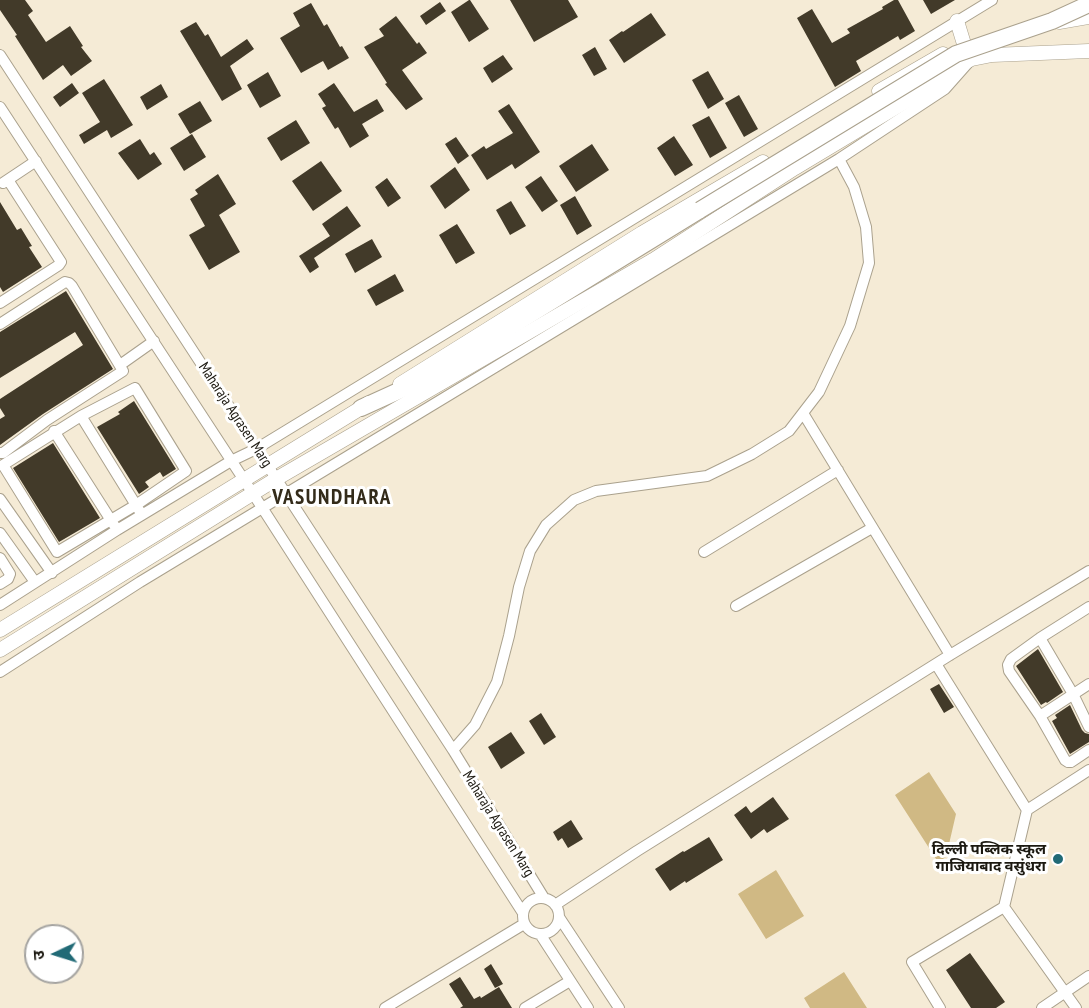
<!DOCTYPE html>
<html>
<head>
<meta charset="utf-8">
<style>
  body { margin:0 }
  #map { position:relative; width:1089px; height:1008px; overflow:hidden; background:#f5ebd6; font-family:"PT Sans Narrow","Noto Sans Devanagari",sans-serif }
  canvas { display:block }
  .north { position:absolute; left:24px; top:924px; width:60px; height:60px; box-sizing:border-box; background:#fff; border:2px solid #a4a3a0; border-radius:50%; rotate:266deg; font-size:16px; font-weight:700; line-height:24px; text-align:center; color:#1c1911 }
  .north::after { content:''; display:block; margin:auto; width:21px; height:27px; background:#216a76; clip-path:polygon(50% 0,100% 100%,50% 72%,0 100%) }
</style>
</head>
<body>
<div id="map">
<canvas width="1089" height="1008"></canvas>
<div class="north">उ</div>
</div>
<script>
const context = document.querySelector('canvas').getContext('2d');
context.lineJoin = 'round';
function fill(path, color) { context.fillStyle = color; context.fill(path, 'evenodd'); }
const poly = rows => new Path2D(rows.map(r => 'M' + r).join(''));
function trace(path, color, width, dash) { context.strokeStyle = color; context.lineWidth = width; context.lineCap = dash ? 'butt' : 'round'; context.setLineDash(dash || []); context.stroke(path); }
function drawText(font, color, halo, rows, align = 'center') {
  context.font = font + ' "PT Sans Narrow","Noto Sans Devanagari",sans-serif'; context.lineWidth = 6; context.setLineDash([]); context.textBaseline = 'middle'; context.strokeStyle = halo; context.fillStyle = color; for (const [text, x, y, turn = 0] of rows) {
    context.save(); context.translate(x, y); context.rotate((+turn || 0) * Math.PI / 180); context.textAlign = isNaN(turn) ? turn : align; if (halo) context.strokeText(text, 0, 0); context.fillText(text, 0, 0); context.restore();
  }
}
const green = poly([
  [929,772,956,814,946,857,938,862,895,795],
  [776,870,804,916,766,939,738,894],
  [844,972,867,1008,810,1008,804,998]
]);
const building = poly([
  [0,0,25,0,33,11,28,15,46,42,70,26,83,46,81,47,92,61,71,76,63,65,43,80,15,36,17,35,0,10],
  [469,0,470,0,489,29,469,42,451,12],
  [510,0,568,0,578,17,534,42],
  [894,0,898,0,915,31,900,40,898,36,856,61,861,71,835,87,797,18,812,9,832,43,850,33,847,29,883,9,882,7],
  [923,0,955,0,931,14],
  [440,2,446,11,426,25,420,16],
  [311,3,324,26,327,24,340,47,342,46,349,58,328,70,323,61,301,73,280,38,300,26,293,13],
  [651,13,666,35,624,63,609,40,622,31,623,32],
  [396,16,417,44,419,42,427,53,402,70,423,99,406,110,385,84,387,83,364,47,384,36,379,29],
  [196,22,205,36,208,34,221,57,247,39,254,49,230,66,242,89,222,101,180,31],
  [595,47,607,69,594,76,582,55],
  [503,55,513,69,492,83,483,68],
  [708,71,724,99,708,109,692,80],
  [268,72,281,96,260,108,247,85],
  [104,79,133,125,111,138,107,130,84,144,79,135,100,122,82,93],
  [72,83,79,93,60,107,53,97],
  [334,83,354,112,377,99,384,111,362,124,369,136,350,148,338,127,335,129,322,108,326,106,318,94],
  [161,84,168,97,147,110,140,97],
  [739,95,758,129,744,137,725,103],
  [200,101,212,121,190,134,178,114],
  [509,104,540,152,515,169,512,164,487,180,471,155,484,146,486,149,513,133,498,111],
  [709,116,727,148,710,158,692,125],
  [296,120,310,143,281,161,267,138],
  [192,134,206,157,184,171,170,148],
  [674,136,693,165,675,176,657,148],
  [456,137,469,156,458,164,445,144],
  [140,139,150,155,154,152,162,164,138,180,118,153],
  [592,144,609,170,576,192,559,166],
  [321,161,342,191,313,211,292,181],
  [455,167,470,190,445,209,430,186],
  [218,174,236,204,219,215,240,252,209,270,189,235,205,226,190,199,198,194,195,190],
  [541,176,558,201,542,212,525,187],
  [387,178,401,198,388,207,375,187],
  [575,196,592,226,577,235,560,205],
  [511,201,526,226,510,235,496,210],
  [0,202,17,230,21,228,32,246,29,247,42,267,3,292,0,287],
  [347,206,361,226,314,258,319,267,310,273,299,256,330,236,322,224],
  [457,224,475,253,456,264,439,235],
  [372,239,382,257,355,273,345,254],
  [395,274,404,291,376,306,367,290],
  [66,291,113,369,43,414,0,445,0,419,5,416,0,408,0,399,83,345,75,332,0,378,0,332],
  [134,401,176,469,163,477,160,472,145,482,149,487,139,494,97,427,120,414,118,412],
  [53,443,100,518,59,542,13,468],
  [1038,649,1063,692,1047,703,1046,702,1041,705,1016,666],
  [939,684,954,707,944,713,930,689],
  [1070,705,1082,730,1085,733,1089,734,1089,742,1070,754,1052,721,1057,718,1055,715],
  [541,713,556,737,544,745,529,721],
  [511,732,525,753,501,769,488,747],
  [773,797,789,819,767,833,764,829,751,839,734,815,746,806,751,813],
  [571,820,583,839,568,848,562,838,558,841,553,832],
  [709,837,723,860,686,883,685,881,670,891,655,869,683,851,684,852],
  [970,953,1005,1002,996,1008,971,1008,946,970],
  [491,964,503,984,495,988,484,969],
  [460,977,474,999,480,996,481,998,499,987,512,1008,460,1008,463,1006,449,984]
]);
const minor = poly([
  [0,55,453,750,544,898],
  [0,107,263,509,523,913],
  [3,183,36,161],
  [0,303,59,265,61,262,10,183,7,181],
  [0,324,65,282,69,283,72,286,123,371,47,420,3,453,0,453],
  [120,365,154,341],
  [135,388,186,471,136,505,57,552,3,465,81,416,135,388],
  [803,413,950,655],
  [81,416,139,510],
  [54,431,114,525],
  [0,499,52,573],
  [0,533,35,582],
  [704,552,838,470],
  [0,558,10,574,8,579,0,584],
  [0,605,117,530,231,461,256,449,992,0],
  [736,606,872,528],
  [1089,607,1040,638,1011,659,1008,665,1009,671,1040,716,1065,760,1068,762,1071,762,1089,750],
  [1040,638,1073,694,1089,727],
  [936,664,1027,810],
  [0,672,140,582,839,159,945,89,968,63],
  [1040,716,1089,684],
  [453,750,475,725,497,682,509,636,519,587,530,551,546,525,574,500,596,491,707,476,752,454,789,431,819,392,850,326,869,263,866,227,854,187,839,159],
  '523 916a18 18 0 1 1 36 0a18 18 0 1 1-36 0Z',
  [555,905,637,851,950,655,1089,571],
  [1004,907,1076,1008],
  [559,917,619,1008],
  [540,934,588,1008],
  [385,1008,524,924],
  [525,1008,570,981],
  [940,1008,912,962,1004,907,1027,810,1089,770],
  [1042,1008,1089,976]
]);
const major = poly([
  [957,21,964,44],
  [1059,22,1089,17],
  [879,91,943,54],
  [400,384,642,233,763,162],
  [0,630,369,403],
  [0,650,276,479,653,260,795,168,933,85,959,65,972,59,992,55,1089,51]
]);
const highway = poly([
  [361,408,427,378,700,210]
]);
const highwayBridge = poly([
  [700,210,956,54,1052,21,1089,4]
]);
const markers = [
  [1058,859,6,"#216a76"]
];
const streetNames = [
  ["Maharaja Agrasen Marg",235,415,57],
  ["Maharaja Agrasen Marg",498,824,58]
];
const poiNames = [
  ["दिल्ली पब्लिक स्कूल",1046,850],
  ["गाजियाबाद वसुंधरा",1046,867]
];
const districtNames = [
  ["VASUNDHARA",332,498]
];
fill(green, '#d0b984');
fill(building, '#423a29');
trace(minor, '#aaa18d', 12);
trace(major, '#aaa18d', 15);
trace(highway, '#aaa18d', 18);
trace(minor, '#fff', 10);
trace(major, '#fff', 14);
trace(highway, '#fff', 16);
trace(highwayBridge, '#aaa18d', 18, []);
trace(highwayBridge, '#fff', 16);
for (const [x, y, r, color] of markers) { const dot = new Path2D(); dot.arc(x, y, r, 0, 2 * Math.PI); context.fillStyle = color; context.fill(dot); trace(dot, '#fff', 2); }
drawText('15px', '#1c1911', '#fff', streetNames);
drawText('bold 15px', '#1c1911', '#fff', poiNames, 'right');
context.letterSpacing = '1.5px';
drawText('bold 21px', '#332b1a', '#fff', districtNames);
context.letterSpacing = '0px';
</script>
</body>
</html>
